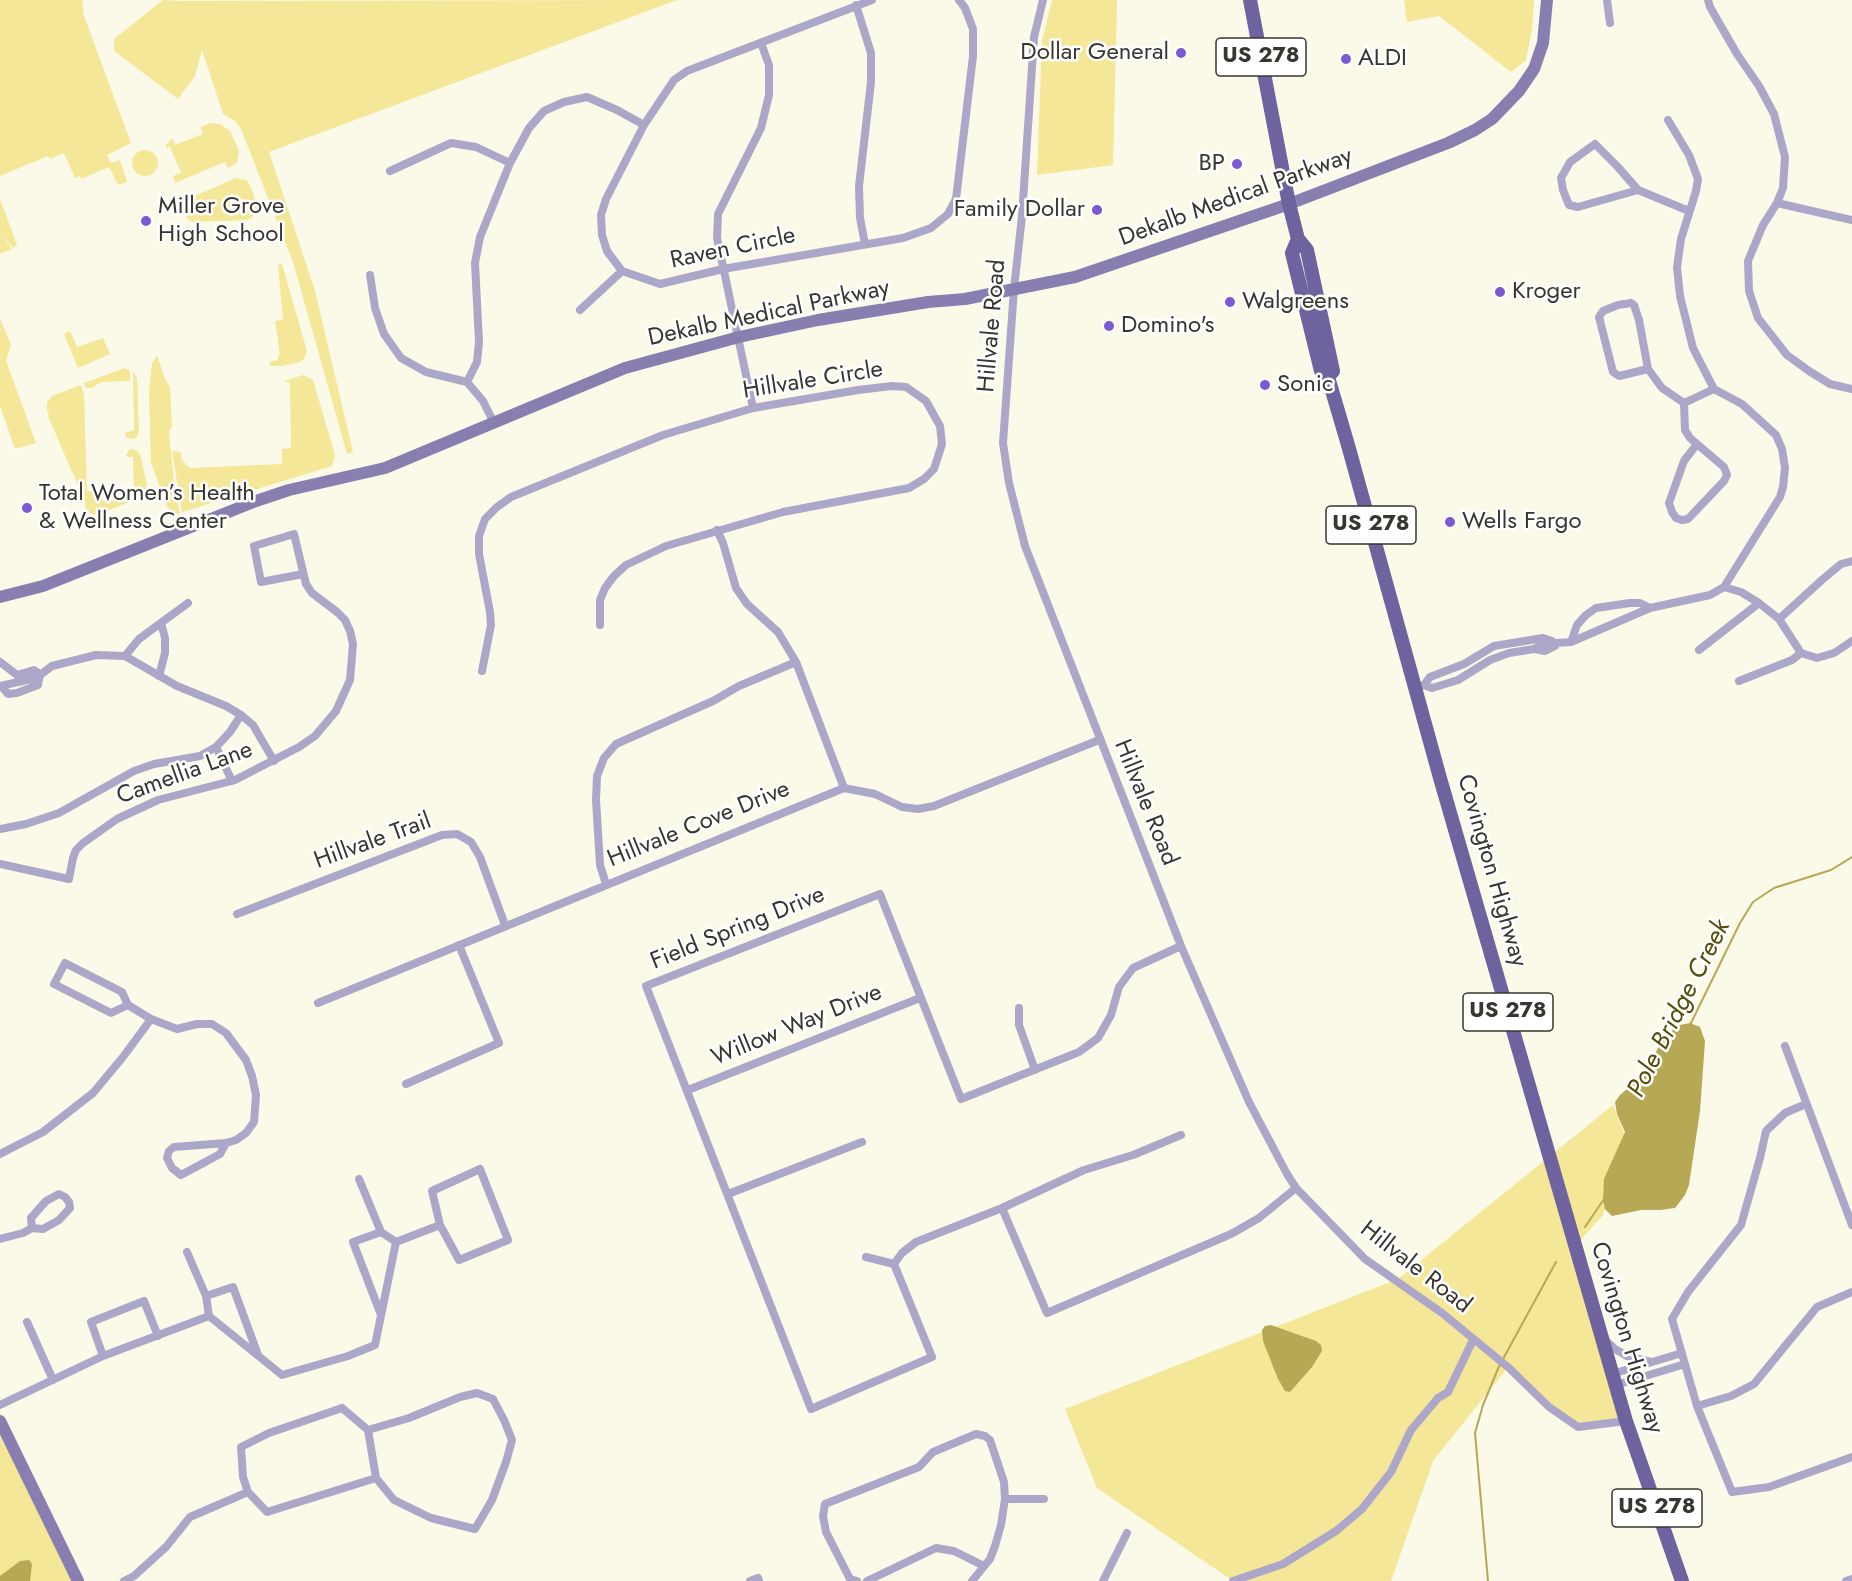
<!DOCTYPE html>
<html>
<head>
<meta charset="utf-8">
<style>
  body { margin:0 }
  canvas { display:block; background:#fbf9e8 }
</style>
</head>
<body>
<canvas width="1852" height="1581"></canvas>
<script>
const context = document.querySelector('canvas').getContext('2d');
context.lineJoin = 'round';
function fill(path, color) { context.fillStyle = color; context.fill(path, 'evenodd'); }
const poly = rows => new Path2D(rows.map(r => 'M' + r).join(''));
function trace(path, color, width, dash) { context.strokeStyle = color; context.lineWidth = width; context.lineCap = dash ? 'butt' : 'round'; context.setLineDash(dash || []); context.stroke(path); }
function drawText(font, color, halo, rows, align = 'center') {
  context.font = font + ' Jost,sans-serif'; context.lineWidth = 5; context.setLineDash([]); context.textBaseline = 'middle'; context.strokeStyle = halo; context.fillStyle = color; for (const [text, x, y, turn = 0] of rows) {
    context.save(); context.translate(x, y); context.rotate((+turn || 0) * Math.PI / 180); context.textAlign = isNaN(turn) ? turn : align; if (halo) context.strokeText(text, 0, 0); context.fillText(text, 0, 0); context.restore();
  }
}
const green = poly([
  [0,0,82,0,84,16,131,143,107,155,111,163,120,160,127,182,118,185,109,167,81,179,80,176,75,178,64,153,50,159,48,156,0,176],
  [163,0,183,1,677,0,269,152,315,291,353,452,347,454,293,262,241,129,234,120,223,114,202,50,195,76,178,99,114,51,114,39],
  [1052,0,1117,0,1113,165,1037,175,1042,40],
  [1404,0,1534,0,1532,30,1526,60,1511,72,1439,16,1407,22],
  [211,123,220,124,230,131,239,151,237,163,228,168,225,162,175,183,173,176,181,173,170,147,166,148,166,145,171,139,174,141,175,145,203,134,201,127],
  '132 163a13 13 0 1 1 26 0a13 13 0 1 1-26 0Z',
  [236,178,246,180,250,185,258,208,253,217,247,220,192,222,187,219,183,207,188,199],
  [0,199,17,245,13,248,1,233,12,249,0,254],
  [282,264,307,351,304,359,300,362,282,366,271,366,269,362,278,360,278,355,280,355,275,321,283,320,278,265],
  [0,318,11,345,6,361,36,443,15,449,0,406],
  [70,331,77,347,103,338,110,354,78,368,64,334],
  [157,355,164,376,170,388,172,427,169,431,174,483,180,513,174,516,166,505,151,462,149,392,152,364],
  [125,368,130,371,130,381,101,382,92,388,86,388,84,383],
  [133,371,137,378,139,432,136,438,131,439,126,437,125,433,134,430],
  [303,375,313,380,335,455,332,466,182,512,172,451,181,452,181,459,190,468,282,464,282,449,291,448,290,383,284,381],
  [81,385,84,395,87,491,94,492,100,499,107,502,121,499,127,491,134,490,133,457,127,457,126,455,130,449,136,450,140,454,147,485,144,494,138,499,96,515,90,513,85,508,86,504,48,416,49,413,47,411,47,402,52,396],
  [1613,1105,1626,1138,1603,1215,1576,1245,1620,1421,1578,1427,1508,1367,1433,1461,1391,1581,1233,1581,1097,1488,1065,1409,1398,1279],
  [0,1436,28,1488,78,1581,0,1581]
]);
const water = poly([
  [1690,1023,1700,1027,1705,1041,1700,1111,1689,1185,1685,1195,1675,1208,1660,1210,1641,1210,1612,1216,1605,1209,1603,1200,1604,1179,1625,1132,1617,1114,1615,1102,1620,1095,1645,1074,1664,1036,1680,1025],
  [1271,1325,1316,1341,1321,1345,1322,1351,1312,1367,1290,1392,1285,1391,1278,1379,1263,1341,1262,1330,1265,1326],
  [29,1560,32,1564,30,1581,0,1581,0,1576,20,1561]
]);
const stream = poly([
  [1690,1025,1740,923,1753,902,1774,888,1831,870,1852,857],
  [1585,1227,1604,1199],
  [1503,1359,1556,1262],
  [1488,1581,1475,1433,1483,1405,1500,1364]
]);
const street = poly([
  [872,0,687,71,674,80,644,125,606,199,601,215,602,235,607,251,622,271,660,284,723,269,903,238,931,228,948,214,956,199,973,56,973,29,965,8,959,0],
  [1043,0,1034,37,1022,216,1014,289,1003,443,1009,483,1025,546,1181,946,1249,1102,1287,1174,1296,1188,1365,1259,1442,1313,1509,1368,1549,1407,1578,1427,1626,1421],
  [1607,0,1610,23],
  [1708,0,1710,7,1737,54,1759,86,1774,114,1785,157,1783,188,1777,203,1763,225,1748,261,1749,291,1758,318,1787,355,1809,371,1830,384,1852,389],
  [856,5,871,53,871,82,859,186,860,218,865,244],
  [1668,120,1689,155,1698,179,1696,191,1681,239,1677,267,1680,296,1693,348,1714,389,1742,404,1776,435,1782,449,1785,468,1783,487,1780,497,1724,587],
  [1595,144,1617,166,1638,190,1578,207,1569,205,1563,190,1561,178,1570,162,1595,144],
  [390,171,451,143,476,147,510,163],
  [1638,190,1689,211],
  [1777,203,1852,220],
  [370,275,375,308,384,334,401,358,426,372,467,382,483,401,494,423],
  [1631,303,1634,305,1639,320,1648,369,1619,376,1613,372,1599,317,1603,311,1618,305,1631,303],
  [580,310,622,271],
  [1648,369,1662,388,1684,403,1685,430,1690,438,1697,444,1724,467,1727,475,1724,481,1688,519,1682,520,1676,518,1672,512,1669,503,1684,461,1697,444],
  [467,382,477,362,479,342,475,263,480,237,510,163,529,128,544,111,564,102,587,97,617,110,644,125],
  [1684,403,1714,389],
  [753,408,717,238,718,214,761,128,769,95,769,65,761,43],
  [717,530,723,543,736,588,747,604,778,632,796,662,844,788],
  [1779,619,1823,579,1841,564,1852,561],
  [1571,642,1577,625,1586,615,1596,608,1630,603,1640,603,1650,608],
  [1534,649,1543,644,1571,642,1650,608,1710,595,1724,587,1741,592,1759,603,1779,619,1801,653,1817,658,1834,653,1852,641],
  [1699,650,1759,603],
  [125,656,139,639,188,603],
  [0,662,17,675,34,670,40,674],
  [482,671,491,625,490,612,479,554,479,536,485,519,497,507,511,497,663,435,753,408,858,390,892,386,906,387,926,401,940,426,942,444,934,469,924,479,909,488,783,512,666,546,626,565,614,576,605,588,600,600,600,625],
  [159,676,165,653,165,638,161,623],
  [1739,681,1792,660,1801,653],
  [1424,685,1430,677,1464,664,1494,646,1543,638,1552,641],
  [0,686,36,678,52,666,96,655,125,656,177,686,226,706,241,715,253,725,274,761],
  [2,687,8,694,17,693,38,685,40,674],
  [1416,688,1424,685,1432,688,1458,680,1490,660,1509,653,1534,649,1545,651,1555,646],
  [216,747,232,781],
  [0,829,26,824,59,813,134,771,154,764,200,756,216,747,230,732,241,715],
  [0,864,69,879,73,858,76,850,83,843,117,819,158,800,235,780,299,747,315,736,336,711,350,680,353,644,350,631,345,620,337,612,312,593,306,584,294,534,254,546,261,582,303,574],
  [606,884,600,865,596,800,597,776,604,758,616,744,713,701,739,686,796,662],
  [237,914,442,835,457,834,471,842,480,857,505,925],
  [318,1003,844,788,875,794,902,807,918,809,934,806,1099,740],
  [128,1005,122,992,65,963,54,984,111,1013,128,1005,151,1019,177,1029,197,1024,212,1024,226,1033,246,1060,252,1076,256,1095,254,1122,246,1133,236,1140,226,1143,174,1147,169,1151,167,1158,172,1168,181,1175,220,1154,226,1143],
  [1019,1008,1019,1025,1035,1070],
  [1785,1046,1852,1225],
  [406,1084,499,1043,459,945],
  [688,1090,920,998],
  [1806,1104,1785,1113,1766,1131,1760,1158,1741,1225,1688,1292,1672,1319,1697,1406,1732,1492,1769,1487,1852,1457],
  [0,1154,43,1132,93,1093,123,1057,151,1019],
  [480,1169,508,1240,459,1260,440,1225,432,1191,480,1169],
  [359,1179,381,1232],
  [728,1194,862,1142],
  [1002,1208,1047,1313,1231,1234,1259,1218,1296,1188],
  [0,1239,23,1233,32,1228,43,1229,59,1220,70,1208,69,1202,65,1197,59,1194,46,1201,31,1218,32,1228],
  [187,1252,206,1296],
  [866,1257,894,1264,932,1357,811,1409,646,986,880,894,961,1099,1079,1052,1098,1038,1111,1015,1119,987,1133,968,1181,946],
  [894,1264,902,1253,916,1242,1002,1208,1084,1170,1133,1155,1181,1135],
  [381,1315,353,1242,381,1232,396,1242],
  [209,1316,206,1296,233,1287,258,1355],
  [27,1322,53,1380],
  [1604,1339,1615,1349,1627,1356,1651,1362],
  [103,1356,91,1322,144,1301,158,1336],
  [1612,1374,1682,1353],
  [1616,1385,1685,1364],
  [0,1405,103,1356,209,1316,282,1375,348,1356,375,1345,396,1242,440,1225],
  [1697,1406,1731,1396,1754,1384,1817,1307,1852,1292],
  [342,1408,368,1430,376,1478,267,1512,248,1492,243,1477,241,1447,269,1433,342,1408],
  [368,1430,409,1418,460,1397,477,1393,493,1399,504,1420,512,1440,506,1462,492,1500,475,1529,431,1518,394,1500,376,1478],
  [1005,1499,1044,1499],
  [124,1581,134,1576,166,1547,190,1517,248,1492],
  [750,1581,758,1578,759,1581],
  [857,1581,850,1579,826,1532,823,1516,825,1504,919,1467,933,1452,976,1434,985,1436,990,1440,1004,1482,1005,1499,1001,1525,995,1546,990,1559,972,1581],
  [867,1581,936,1548,954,1551,984,1566],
  [1103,1581,1127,1533],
  [1233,1581,1283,1564,1336,1531,1362,1509,1391,1472,1411,1430,1438,1398,1448,1392,1473,1340],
  [1846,1581,1852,1579]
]);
const secondary = poly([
  [0,597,43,586,256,501,289,490,385,468,625,368,739,337,818,320,928,302,965,299,1075,277,1289,204,1448,143,1475,130,1492,119,1519,91,1534,69,1543,43,1547,0],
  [0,1421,78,1581]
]);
const primary = poly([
  [1250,0,1289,204,1298,239,1307,250,1333,371,1328,377],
  [1298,239,1292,253,1321,371,1328,377,1348,445,1440,778,1626,1421,1682,1581]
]);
const markers = [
  [1181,53,6,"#7a59d3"],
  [1346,59,6,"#7a59d3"],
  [1237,164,6,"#7a59d3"],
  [1097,210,6,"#7a59d3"],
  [146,221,6,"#7a59d3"],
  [1500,292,6,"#7a59d3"],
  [1230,302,6,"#7a59d3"],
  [1109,326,6,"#7a59d3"],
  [1265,385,6,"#7a59d3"],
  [27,508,6,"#7a59d3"],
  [1450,522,6,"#7a59d3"]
];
const shields = [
  [1261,57,90],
  [1371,525,90],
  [1508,1012,90],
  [1657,1508,90]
];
const shieldNames = [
  ["US 278",1261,57],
  ["US 278",1371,525],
  ["US 278",1508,1012],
  ["US 278",1657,1508]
];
const poiNames = [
  ["Dollar General",1169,53,"right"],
  ["ALDI",1358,59],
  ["BP",1225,164,"right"],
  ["Miller Grove",158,207],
  ["High School",158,235],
  ["Family Dollar",1085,210,"right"],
  ["Kroger",1512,292],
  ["Walgreens",1242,302],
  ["Domino's",1121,326],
  ["Sonic",1277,385],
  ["Total Women’s Health",39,494],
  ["& Wellness Center",39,522],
  ["Wells Fargo",1462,522]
];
const streetNames = [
  ["Dekalb Medical Parkway",1236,198,-20],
  ["Raven Circle",733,249,-12],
  ["Dekalb Medical Parkway",769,314,-12],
  ["Hillvale Road",993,326,-85],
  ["Hillvale Circle",813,381,-9],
  ["Camellia Lane",185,774,-20],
  ["Hillvale Road",1145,803,68],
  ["Hillvale Cove Drive",699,825,-22],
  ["Hillvale Trail",373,842,-20],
  ["Covington Highway",1491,871,74],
  ["Field Spring Drive",738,929,-22],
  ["Willow Way Drive",797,1026,-22],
  ["Hillvale Road",1415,1268,38],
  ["Covington Highway",1626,1338,73]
];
const waterNames = [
  ["Pole Bridge Creek",1680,1009,-63]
];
fill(green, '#f4e797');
fill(water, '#b6a854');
trace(stream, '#b6a854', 2);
trace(street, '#aca7c9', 8);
trace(secondary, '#887fb0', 12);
trace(primary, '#6e639e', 14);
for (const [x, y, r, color] of markers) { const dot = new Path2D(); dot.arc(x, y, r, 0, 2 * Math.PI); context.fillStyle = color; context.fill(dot); trace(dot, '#fff', 2); }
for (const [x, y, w] of shields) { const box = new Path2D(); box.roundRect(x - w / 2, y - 19, w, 38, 4.5); context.fillStyle = '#fff'; context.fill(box); trace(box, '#373630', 1.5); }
drawText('bold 22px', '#373630', null, shieldNames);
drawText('24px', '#373630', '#fff', poiNames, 'left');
drawText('24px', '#373630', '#fff', streetNames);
drawText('italic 26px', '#574d09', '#fff', waterNames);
</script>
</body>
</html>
